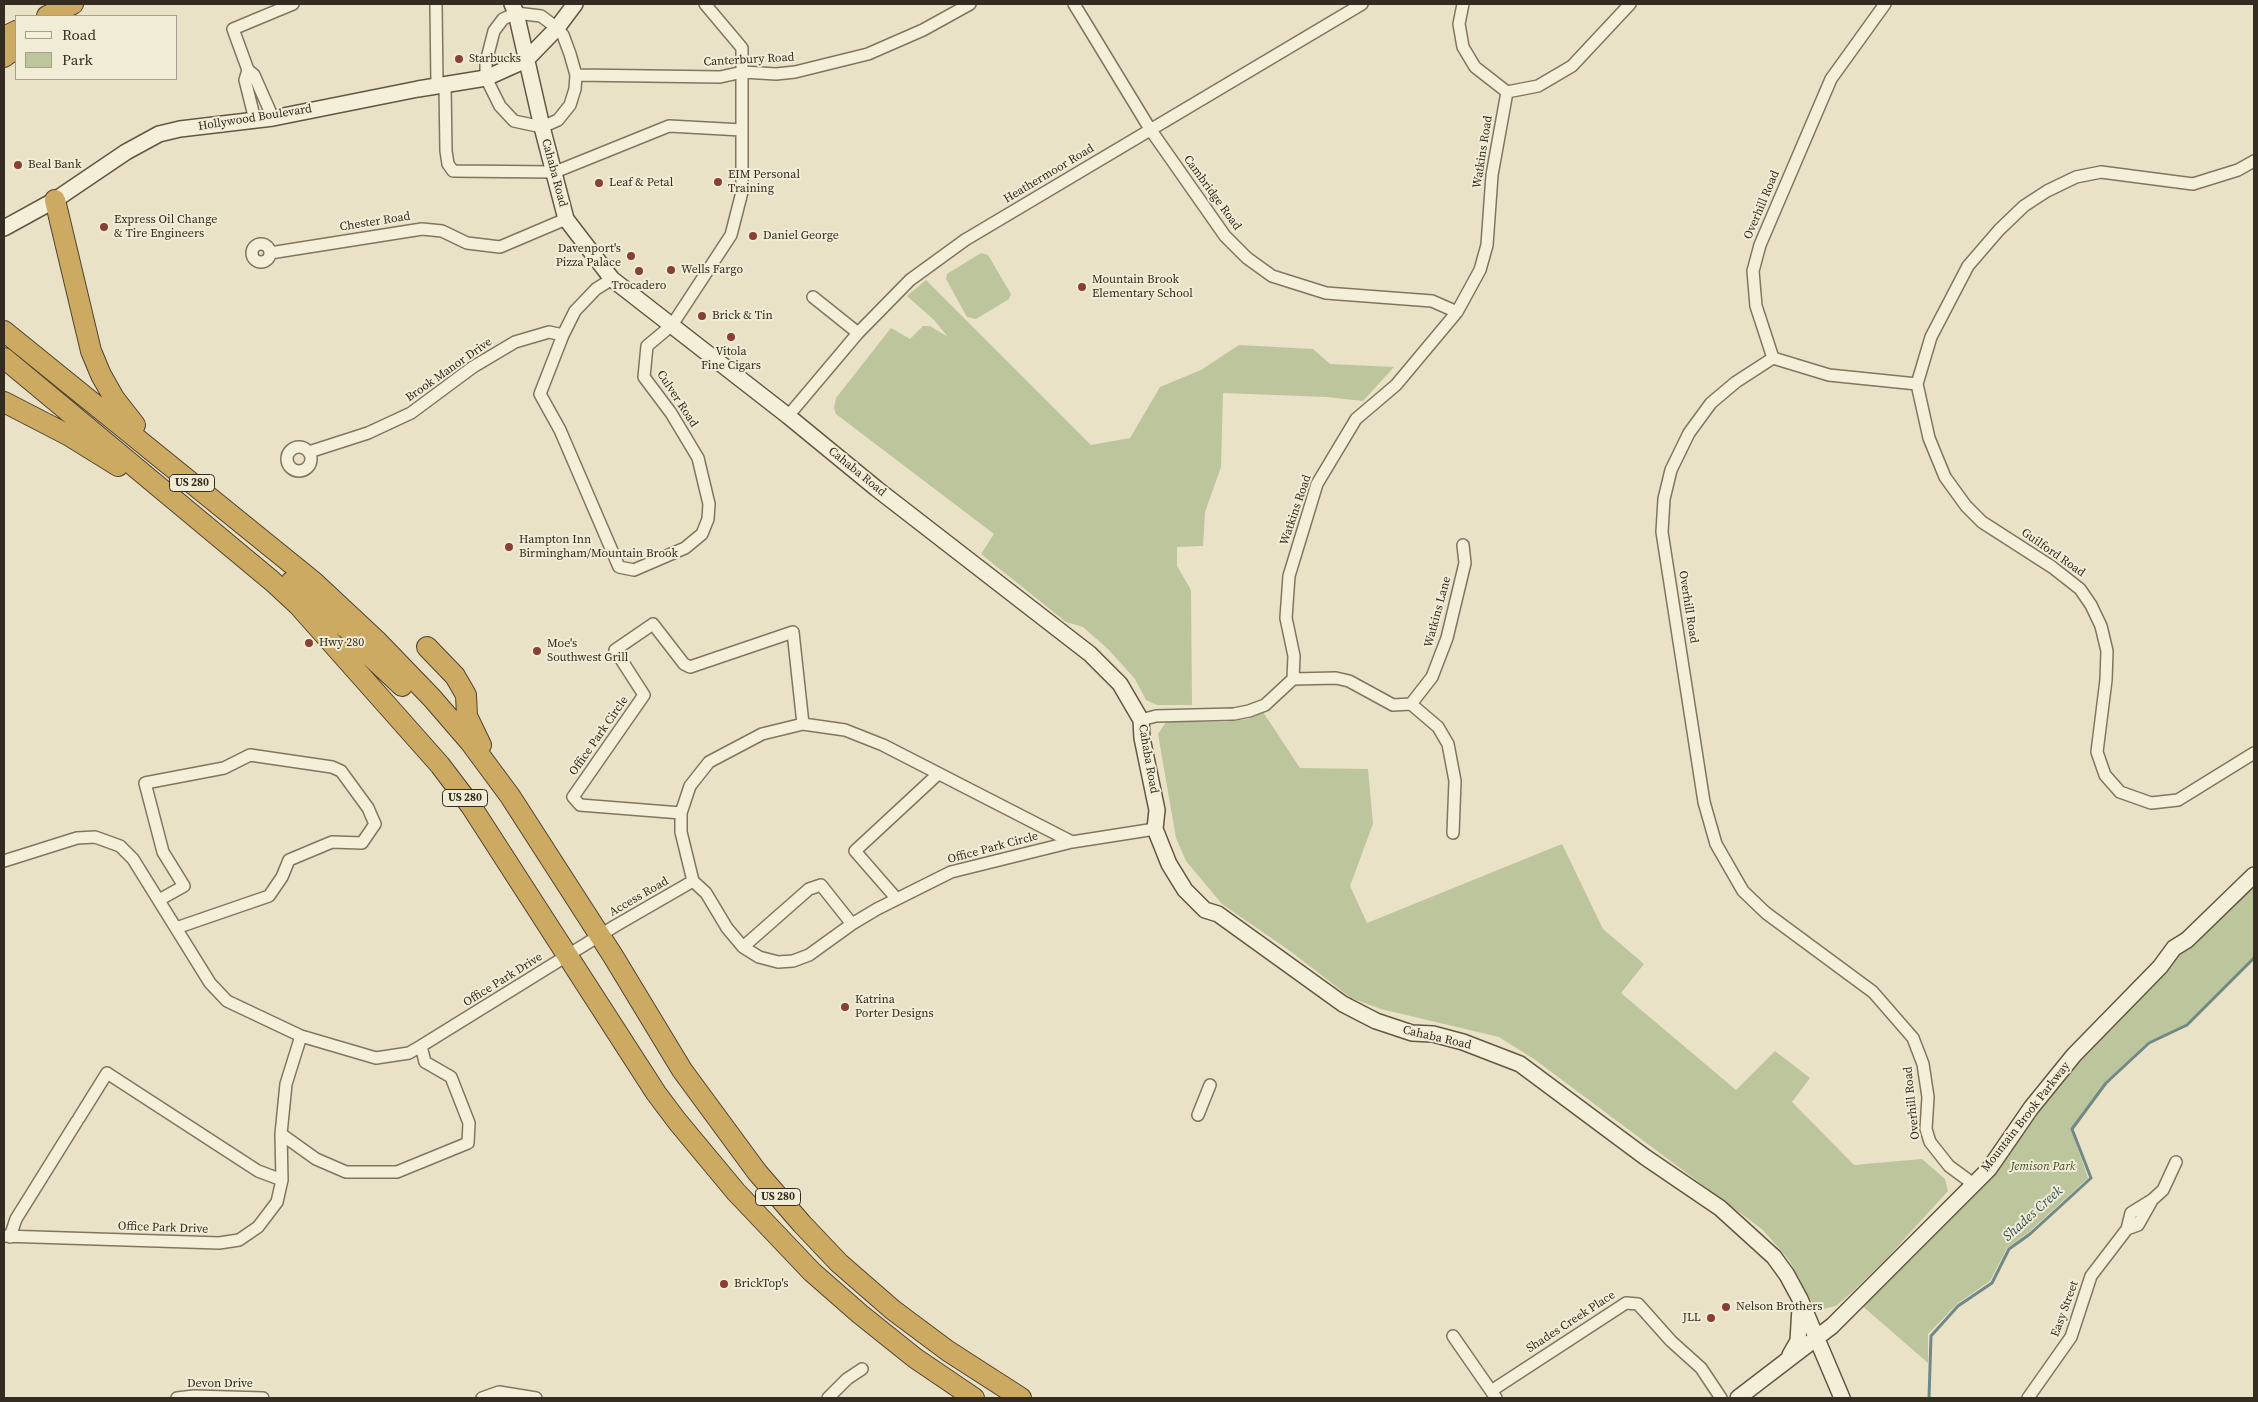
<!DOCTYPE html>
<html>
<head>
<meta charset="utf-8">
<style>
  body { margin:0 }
  #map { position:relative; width:2258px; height:1402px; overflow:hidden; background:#e9e2c7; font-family:"Source Serif 4",serif }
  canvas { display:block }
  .frame { position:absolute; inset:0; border:5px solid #342c20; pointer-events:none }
  .legend { position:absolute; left:15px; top:15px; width:162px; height:65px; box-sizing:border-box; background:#f1ecd5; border:1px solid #a59f8d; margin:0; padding:6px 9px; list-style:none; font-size:15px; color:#342c20 }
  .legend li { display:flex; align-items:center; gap:10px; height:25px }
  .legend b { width:25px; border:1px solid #a59f8d }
</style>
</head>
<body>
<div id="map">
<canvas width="2258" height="1402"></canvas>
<div class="frame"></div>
<ul class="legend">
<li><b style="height:6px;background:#f4efd9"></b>Road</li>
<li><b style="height:14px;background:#bcc59c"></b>Park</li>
</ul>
</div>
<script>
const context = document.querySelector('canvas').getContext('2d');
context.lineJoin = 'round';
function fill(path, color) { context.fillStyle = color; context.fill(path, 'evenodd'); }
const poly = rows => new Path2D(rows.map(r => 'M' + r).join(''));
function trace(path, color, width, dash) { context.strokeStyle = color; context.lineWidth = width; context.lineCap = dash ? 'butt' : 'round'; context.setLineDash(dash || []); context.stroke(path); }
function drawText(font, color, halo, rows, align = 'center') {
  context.font = font + ' "Source Serif 4",serif'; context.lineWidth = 4; context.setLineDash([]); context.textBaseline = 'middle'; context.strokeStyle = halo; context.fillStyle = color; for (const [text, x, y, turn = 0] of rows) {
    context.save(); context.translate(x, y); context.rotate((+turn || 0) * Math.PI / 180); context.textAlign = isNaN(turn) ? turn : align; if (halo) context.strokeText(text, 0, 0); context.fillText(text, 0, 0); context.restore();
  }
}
const green = poly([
  [981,253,988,255,1011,294,1009,299,976,319,967,317,946,279,947,274],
  [926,280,1091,445,1130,438,1160,387,1201,370,1239,345,1313,349,1330,364,1394,367,1363,401,1327,397,1223,393,1221,467,1205,512,1203,546,1177,547,1177,566,1191,590,1192,705,1157,705,1146,700,1135,679,1108,649,1083,627,1066,622,981,554,994,534,836,414,834,408,836,398,891,328,910,339,923,326,930,326,948,337,934,320,907,296],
  [1263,712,1300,768,1368,769,1373,824,1350,886,1367,923,1562,844,1603,929,1644,964,1621,993,1736,1090,1775,1051,1810,1078,1792,1102,1854,1165,1922,1159,1945,1179,1948,1191,1887,1258,1851,1293,1836,1306,1823,1309,1813,1304,1789,1260,1763,1230,1534,1059,1499,1037,1381,1009,1351,998,1290,951,1222,904,1186,861,1176,838,1158,734,1166,722,1225,722,1248,719],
  [2254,880,2254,958,2187,1025,2148,1042,2105,1082,2071,1129,2088,1178,2029,1232,2007,1248,1990,1281,1957,1304,1928,1334,1928,1363,1859,1303,1914,1257,1993,1168,2084,1053,2180,952]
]);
const stream = poly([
  [1929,1398,1931,1336,1958,1306,1992,1283,2009,1249,2030,1234,2091,1178,2072,1129,2106,1083,2149,1043,2187,1025,2254,958]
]);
const street = poly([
  [436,4,437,86],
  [1074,4,1150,129,1225,236,1247,258,1272,276,1326,293,1432,301,1457,312],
  [1463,4,1459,24,1463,47,1475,67,1507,92,1538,86,1572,66,1630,4],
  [516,13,541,16,557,28,563,35,570,54,576,75,575,89,570,105,558,120,542,127,514,121,500,106,486,78,486,62,494,31,503,19,516,13],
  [248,70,245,80,255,120],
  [576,75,720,77,743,72,776,74,795,72,868,54,923,30,970,4],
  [445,85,446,151,448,164,453,171,555,172,669,126,742,130],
  [273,118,254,75,248,70,233,29,293,4],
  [2254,161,2238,170,2193,184,2101,172,2076,177,2047,191,2024,206,1999,230,1968,266,1931,337,1917,384,1929,438,1945,477,1966,506,1982,522,2052,567,2080,589,2091,605,2101,626,2107,651,2106,680,2097,752,2105,775,2120,792,2151,803,2178,800,2254,753],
  '252 253a9 9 0 1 1 18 0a9 9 0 1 1-18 0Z',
  [270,253,422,229,442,231,467,243,500,247,566,219],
  [612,279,596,289,575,311,563,335,540,394,560,430,619,567,634,570,685,548,702,534,708,519,709,504,698,458,671,413,644,377,647,346,672,325,731,235,742,192,742,48,705,4],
  [813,297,858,333],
  [1773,358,1736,382,1711,403,1689,433,1671,470,1664,499,1662,532,1704,802,1716,844,1743,891,1766,913,1873,992,1913,1038,1923,1064,1928,1097,1926,1129,1930,1142,1949,1166,1972,1183],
  [1773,358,1756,306,1753,271,1760,245,1831,79,1885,4],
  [1773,358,1829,375,1917,384],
  [788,416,858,333,910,280,965,240,1362,4],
  '287 459a12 12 0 1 1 24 0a12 12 0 1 1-24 0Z',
  [309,452,368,433,411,413,473,367,515,342,549,332,563,335],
  [1293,679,1336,678,1349,681,1393,705,1411,704,1432,677,1447,638,1465,563,1463,545],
  [1411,704,1438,727,1448,744,1455,781,1453,833],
  [1141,720,1156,716,1234,714,1249,711,1265,705,1293,679,1294,656,1286,618,1289,576,1317,484,1356,419,1396,385,1457,312,1480,270,1487,245,1492,175,1507,92],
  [681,813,580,805,573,797,644,695,615,650,653,624,684,664,690,667,793,632,803,724],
  [1072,842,883,745,845,730,803,724,762,734,709,762,690,786,681,813,681,832,693,881,706,893,727,928,743,947,759,957,778,962,793,961,809,955,852,924,877,909,951,872,1072,842,1155,829],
  [4,861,77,838,95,837,120,846,133,859,210,983,227,1001,301,1036,376,1058,409,1053,421,1046,615,926,693,881],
  [896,898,855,851,938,774],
  [159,900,184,886,163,852,145,783,224,768,250,755,332,767,341,771,368,808,375,824,362,843,332,842,289,860,282,877,269,896,176,928],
  [743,947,809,889,821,885,852,924],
  [1198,1115,1210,1085],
  [79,1118,107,1073,258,1171,282,1180],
  [281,1134,316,1159,346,1172,397,1172,468,1143,469,1123,451,1077,425,1062,421,1046],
  [2127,1229,2138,1225,2151,1202],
  [4,1236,219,1243,239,1240,258,1227,277,1202,282,1180,281,1134,286,1084,301,1036],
  [10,1237,16,1219,77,1121],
  [1453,1336,1496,1398],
  [1491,1391,1626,1303,1638,1304,1671,1341,1701,1368,1721,1398],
  [177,1398,194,1396,263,1398],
  [482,1398,499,1392,536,1398],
  [828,1398,847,1379,862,1369],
  [2028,1398,2071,1337,2091,1276,2127,1229,2131,1213,2152,1200,2163,1190,2176,1162]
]);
const secondary = poly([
  [512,4,516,13,542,127,566,219,612,279,788,416,877,489,1090,654,1120,684,1141,720,1142,738,1157,810,1155,829,1169,864,1185,890,1205,910,1218,914,1343,1004,1376,1021,1412,1033,1433,1034,1463,1042,1520,1064,1645,1157,1720,1208,1774,1257,1787,1275,1800,1299,1842,1398],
  [4,228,55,200,126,152,159,134,180,129,273,118,418,89,486,78,526,60,557,28,575,4],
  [1790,1355,1798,1341,1800,1308],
  [1738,1398,1832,1326,1989,1169,2031,1108,2074,1055,2160,967,2174,948,2187,940,2254,875]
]);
const highway = poly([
  [47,16,73,4],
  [4,37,16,31],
  [4,57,16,48],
  [55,200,91,351,101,375,114,398,135,425],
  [4,331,314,582,376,640,432,698,470,742,510,796,613,956,682,1070,757,1172,802,1224,839,1263,893,1310,948,1351,1021,1398],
  [4,358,272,581,299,606,440,765,471,806,656,1093,677,1121,736,1192,812,1272,860,1314,915,1358,974,1398],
  [4,402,68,435,118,466],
  [291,582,351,632],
  [427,647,455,676,466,695,467,716,481,745],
  [343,655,353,650,369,655,402,686]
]);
const markers = [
  [459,59,5,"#893e36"],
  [18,165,5,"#893e36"],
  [718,182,5,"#893e36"],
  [599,183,5,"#893e36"],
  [104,227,5,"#893e36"],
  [753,236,5,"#893e36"],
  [631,256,5,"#893e36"],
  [671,270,5,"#893e36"],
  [639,271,5,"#893e36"],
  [1082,287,5,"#893e36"],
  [702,316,5,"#893e36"],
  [731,337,5,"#893e36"],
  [509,547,5,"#893e36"],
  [309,643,5,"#893e36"],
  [537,651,5,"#893e36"],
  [845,1007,5,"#893e36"],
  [724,1284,5,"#893e36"],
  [1726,1307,5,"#893e36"],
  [1711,1318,5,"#893e36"]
];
const shields = [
  [192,483,45],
  [465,798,45],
  [778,1197,45]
];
const shieldNames = [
  ["US 280",192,483],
  ["US 280",465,798],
  ["US 280",778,1197]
];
const poiNames = [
  ["Starbucks",469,59],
  ["Beal Bank",28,165],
  ["EIM Personal",728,175],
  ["Training",728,189],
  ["Leaf & Petal",609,183],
  ["Express Oil Change",114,220],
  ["& Tire Engineers",114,234],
  ["Daniel George",763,236],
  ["Davenport's",621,249,"right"],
  ["Pizza Palace",621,263,"right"],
  ["Wells Fargo",681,270],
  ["Mountain Brook",1092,280],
  ["Elementary School",1092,294],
  ["Trocadero",639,286,"center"],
  ["Brick & Tin",712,316],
  ["Vitola",731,352,"center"],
  ["Fine Cigars",731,366,"center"],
  ["Hampton Inn",519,540],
  ["Birmingham/Mountain Brook",519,554],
  ["Hwy 280",319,643],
  ["Moe's",547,644],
  ["Southwest Grill",547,658],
  ["Katrina",855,1000],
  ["Porter Designs",855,1014],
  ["BrickTop's",734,1284],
  ["Nelson Brothers",1736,1307],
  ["JLL",1701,1318,"right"]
];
const streetNames = [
  ["Canterbury Road",749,60,-3],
  ["Hollywood Boulevard",255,118,-9],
  ["Watkins Road",1483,152,-81],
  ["Cahaba Road",554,173,75],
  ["Heathermoor Road",1049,174,-31],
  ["Cambridge Road",1212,193,54],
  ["Overhill Road",1762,205,-67],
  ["Chester Road",375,222,-9],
  ["Brook Manor Drive",449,370,-35],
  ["Culver Road",677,399,57],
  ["Cahaba Road",857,472,39],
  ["Watkins Road",1296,510,-71],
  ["Guilford Road",2053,553,35],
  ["Overhill Road",1688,607,81],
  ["Watkins Lane",1438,612,-75],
  ["Office Park Circle",599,736,-55],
  ["Cahaba Road",1148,759,80],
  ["Office Park Circle",993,848,-15],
  ["Access Road",639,897,-30],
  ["Office Park Drive",503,980,-32],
  ["Cahaba Road",1437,1038,13],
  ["Overhill Road",1912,1103,-96],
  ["Mountain Brook Parkway",2026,1117,-52],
  ["Office Park Drive",163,1228,2],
  ["Easy Street",2065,1309,-70],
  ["Shades Creek Place",1571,1322,-33],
  ["Devon Drive",220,1384]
];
const parkNames = [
  ["Jemison Park",2043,1167]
];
const waterNames = [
  ["Shades Creek",2033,1214,-42]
];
fill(green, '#bcc59c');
trace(stream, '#6f8a86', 3);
trace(street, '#82755e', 14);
trace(secondary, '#645641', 18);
trace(highway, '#504332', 22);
trace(street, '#f4efd9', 11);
trace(secondary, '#f4efd9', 15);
trace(highway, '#cdaa62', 20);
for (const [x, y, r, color] of markers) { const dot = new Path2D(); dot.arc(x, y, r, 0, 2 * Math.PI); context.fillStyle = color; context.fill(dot); trace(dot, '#f1ecd5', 2); }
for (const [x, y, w] of shields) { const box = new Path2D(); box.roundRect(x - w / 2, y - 8.5, w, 17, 4); context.fillStyle = '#f1ecd5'; context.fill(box); trace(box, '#342c20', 1); }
drawText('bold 11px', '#342c20', null, shieldNames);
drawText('12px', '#342c20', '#f1ecd5', poiNames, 'left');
drawText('12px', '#342c20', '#f1ecd5', streetNames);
drawText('italic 12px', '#414e29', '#f1ecd5', parkNames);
drawText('italic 14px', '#315152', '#f1ecd5', waterNames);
</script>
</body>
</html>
